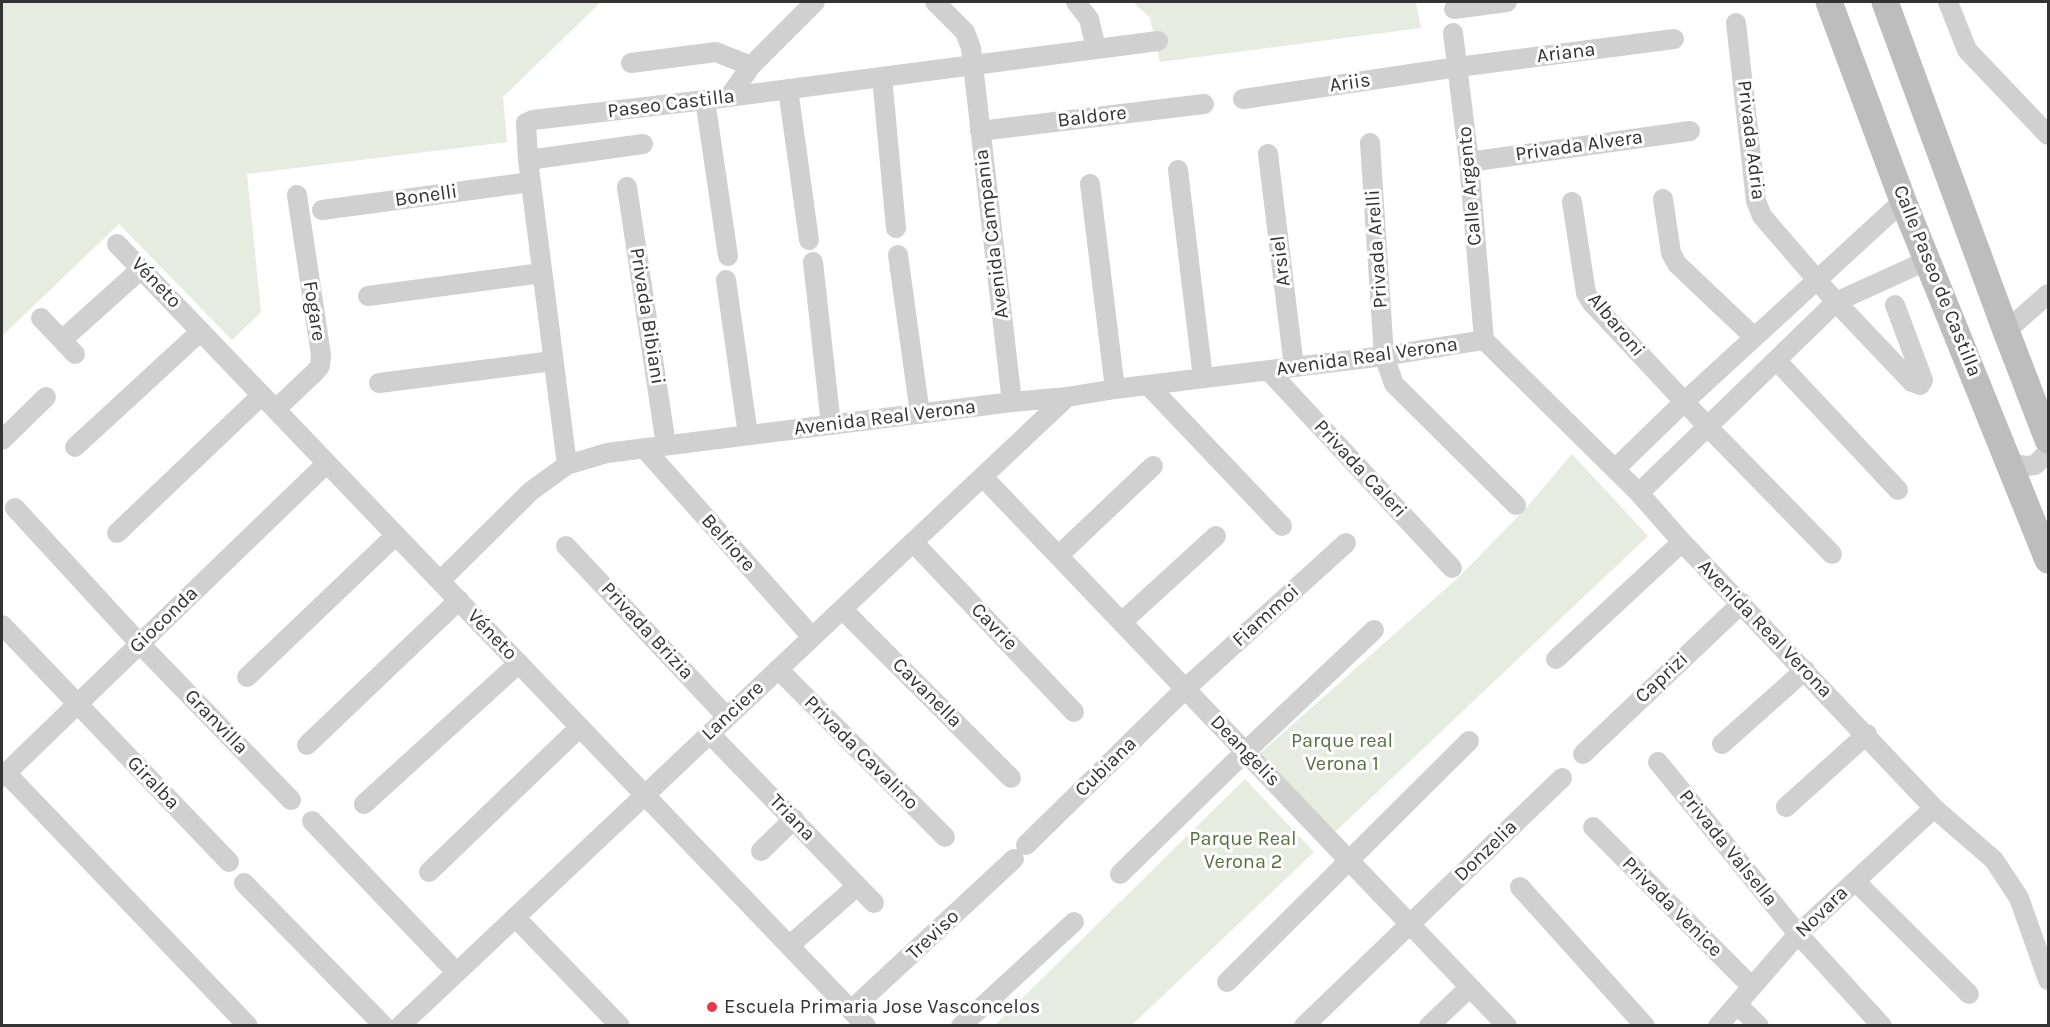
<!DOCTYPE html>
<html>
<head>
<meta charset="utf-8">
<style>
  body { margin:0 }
  #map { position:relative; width:2050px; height:1027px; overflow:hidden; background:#fff; font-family:Karla,sans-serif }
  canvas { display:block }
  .frame { position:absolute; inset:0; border:3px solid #333; pointer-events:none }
</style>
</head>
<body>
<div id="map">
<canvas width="2050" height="1027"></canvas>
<div class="frame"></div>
</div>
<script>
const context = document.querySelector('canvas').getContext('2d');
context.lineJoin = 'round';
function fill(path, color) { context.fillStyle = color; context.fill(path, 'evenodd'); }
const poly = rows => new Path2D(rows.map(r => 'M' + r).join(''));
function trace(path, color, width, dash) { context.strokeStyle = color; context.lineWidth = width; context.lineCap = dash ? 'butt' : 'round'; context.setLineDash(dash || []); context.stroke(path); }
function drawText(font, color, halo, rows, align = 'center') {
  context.font = font + ' Karla,sans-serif'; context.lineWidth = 6; context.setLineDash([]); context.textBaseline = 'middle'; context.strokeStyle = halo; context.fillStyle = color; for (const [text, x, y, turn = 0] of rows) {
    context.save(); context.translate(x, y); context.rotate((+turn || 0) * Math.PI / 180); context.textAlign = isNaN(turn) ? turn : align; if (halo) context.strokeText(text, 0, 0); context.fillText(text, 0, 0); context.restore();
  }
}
const green = poly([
  [2,2,601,2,503,97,507,142,247,174,261,312,232,340,119,224,2,336],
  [1133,2,1416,2,1421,28,1160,62,1150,18],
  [1572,454,1648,536,1335,832,1257,756,1460,576,1526,508],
  [1245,779,1314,852,1132,1025,995,1025]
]);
const street = poly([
  [935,2,965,32,971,48,1012,402],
  [1076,2,1089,19,1096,48],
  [1948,2,1967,50,2048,135],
  [1454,9,1507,2],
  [1736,23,1756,201,1762,216,1836,302,1912,382,1920,385,1923,380,1895,305],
  [1453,33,1469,162,1484,340],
  [631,63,716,52,751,66],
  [882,77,896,228],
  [788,89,809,240],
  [729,97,751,66,815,2],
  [1243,99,1458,67,1674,39],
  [705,100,728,256],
  [980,131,1204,104],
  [1370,143,1384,356,1394,384,1516,505],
  [1268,154,1294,367],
  [528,160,643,144],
  [1469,162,1690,131],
  [1178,170,1203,378],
  [1090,184,1115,389],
  [627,187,666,445],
  [1663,199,1671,253,1677,264,1754,337],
  [1572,202,1586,293,1592,303,1707,426,1832,554],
  [322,210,531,182],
  [117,244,866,1026],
  [898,255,920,414],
  [813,262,831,425],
  [726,280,748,435],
  [368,296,542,273],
  [41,318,75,354],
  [2006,331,2048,294],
  [62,340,141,269],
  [1484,340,1639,493,1682,542,1934,808,1994,860,2019,898,2048,980],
  [1776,360,1898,490],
  [1268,370,1452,568],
  [379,383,553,361],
  [1148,385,1282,526],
  [276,409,314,373,320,366,321,355,297,195],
  [2,440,46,397],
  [75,447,201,331],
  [644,448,812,637],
  [2011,463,2026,466,2035,465,2048,452],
  [567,465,528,160,526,123,533,120,705,100,1158,41],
  [1615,469,1684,402,1903,201],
  [983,477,1507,1026],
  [1639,493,1836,302,1928,260],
  [15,508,140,644,291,800],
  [117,533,262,395],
  [913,542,1074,712],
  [566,546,727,717],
  [1058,556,1153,466],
  [440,581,531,491,567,465,607,453,1012,402,1067,397,1115,389,1384,356,1484,340],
  [842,609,1011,778],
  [1122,622,1216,536],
  [2,625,229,862],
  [1556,659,1682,542],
  [778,669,945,837],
  [247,677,396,535],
  [710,734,874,903],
  [1722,744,1805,670],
  [307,745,459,600],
  [1583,754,1742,603],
  [1658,762,1798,934,1882,1026],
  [6,773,248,1026],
  [2,777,327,463],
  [364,804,519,663],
  [1786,807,1867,734],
  [312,821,456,972],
  [1593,827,1752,987],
  [1026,845,1185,689,1346,543],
  [761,851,794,819],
  [429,872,580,727],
  [1120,874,1245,752,1374,630],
  [1855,881,1969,994],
  [244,883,384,1026],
  [1520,887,1645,1026],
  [515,917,620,1026],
  [789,946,857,886],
  [1227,982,1469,741],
  [1737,1004,1759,1026],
  [851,1010,1014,859],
  [400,1026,1067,397],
  [961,1026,1074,922],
  [1304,1026,1562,778],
  [1429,1026,1470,987],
  [1718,1026,1798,934,1934,808]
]);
const secondary = poly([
  [1829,2,1903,201,2048,560],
  [1885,2,2006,331,2048,440]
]);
const markers = [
  [712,1007,6,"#e63946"]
];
const streetNames = [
  ["Ariana",1566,53,-7],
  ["Ariis",1350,83,-8],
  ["Paseo Castilla",671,104,-7],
  ["Baldore",1092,117,-7],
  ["Privada Adria",1751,140,83],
  ["Privada Alvera",1579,146,-8],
  ["Calle Argento",1470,186,-95],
  ["Bonelli",426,196,-8],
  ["Avenida Campania",992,234,-97],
  ["Privada Arelli",1377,249,-94],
  ["Arsiel",1281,261,-97],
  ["Calle Paseo de Castilla",1937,281,68],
  ["Véneto",156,283,46],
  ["Fogare",314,311,81],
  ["Privada Bibiani",647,316,81],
  ["Albaroni",1616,325,50],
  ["Avenida Real Verona",1367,357,-8],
  ["Avenida Real Verona",885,418,-7],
  ["Privada Caleri",1360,469,47],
  ["Belfiore",728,543,48],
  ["Fiammoi",1266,616,-42],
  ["Gioconda",164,620,-44],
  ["Cavrie",994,627,46],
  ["Avenida Real Verona",1765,629,46],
  ["Privada Brizia",647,631,47],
  ["Véneto",492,635,46],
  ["Caprizi",1662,678,-43],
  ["Cavanella",927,693,45],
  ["Lanciere",733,711,-43],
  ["Granvilla",216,722,46],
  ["Deangelis",1245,751,46],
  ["Privada Cavalino",861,753,45],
  ["Cubiana",1106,767,-44],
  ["Giralba",153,783,46],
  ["Triana",792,818,46],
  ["Privada Valsella",1728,848,51],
  ["Donzelia",1486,851,-44],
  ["Privada Venice",1672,907,45],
  ["Novara",1822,912,-44],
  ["Treviso",933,935,-43]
];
const parkNames = [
  ["Parque real",1342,741],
  ["Verona 1",1342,764],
  ["Parque Real",1243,839],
  ["Verona 2",1243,862]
];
const poiNames = [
  ["Escuela Primaria Jose Vasconcelos",724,1007]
];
fill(green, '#e6ecdf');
trace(street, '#d0d0d0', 20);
trace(secondary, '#bdbdbd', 27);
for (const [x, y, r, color] of markers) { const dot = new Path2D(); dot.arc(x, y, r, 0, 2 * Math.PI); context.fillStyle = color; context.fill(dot); trace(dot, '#fff', 2); }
drawText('20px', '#333', '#fff', streetNames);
drawText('20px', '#56703f', '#fff', parkNames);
drawText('20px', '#333', '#fff', poiNames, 'left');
</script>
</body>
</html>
